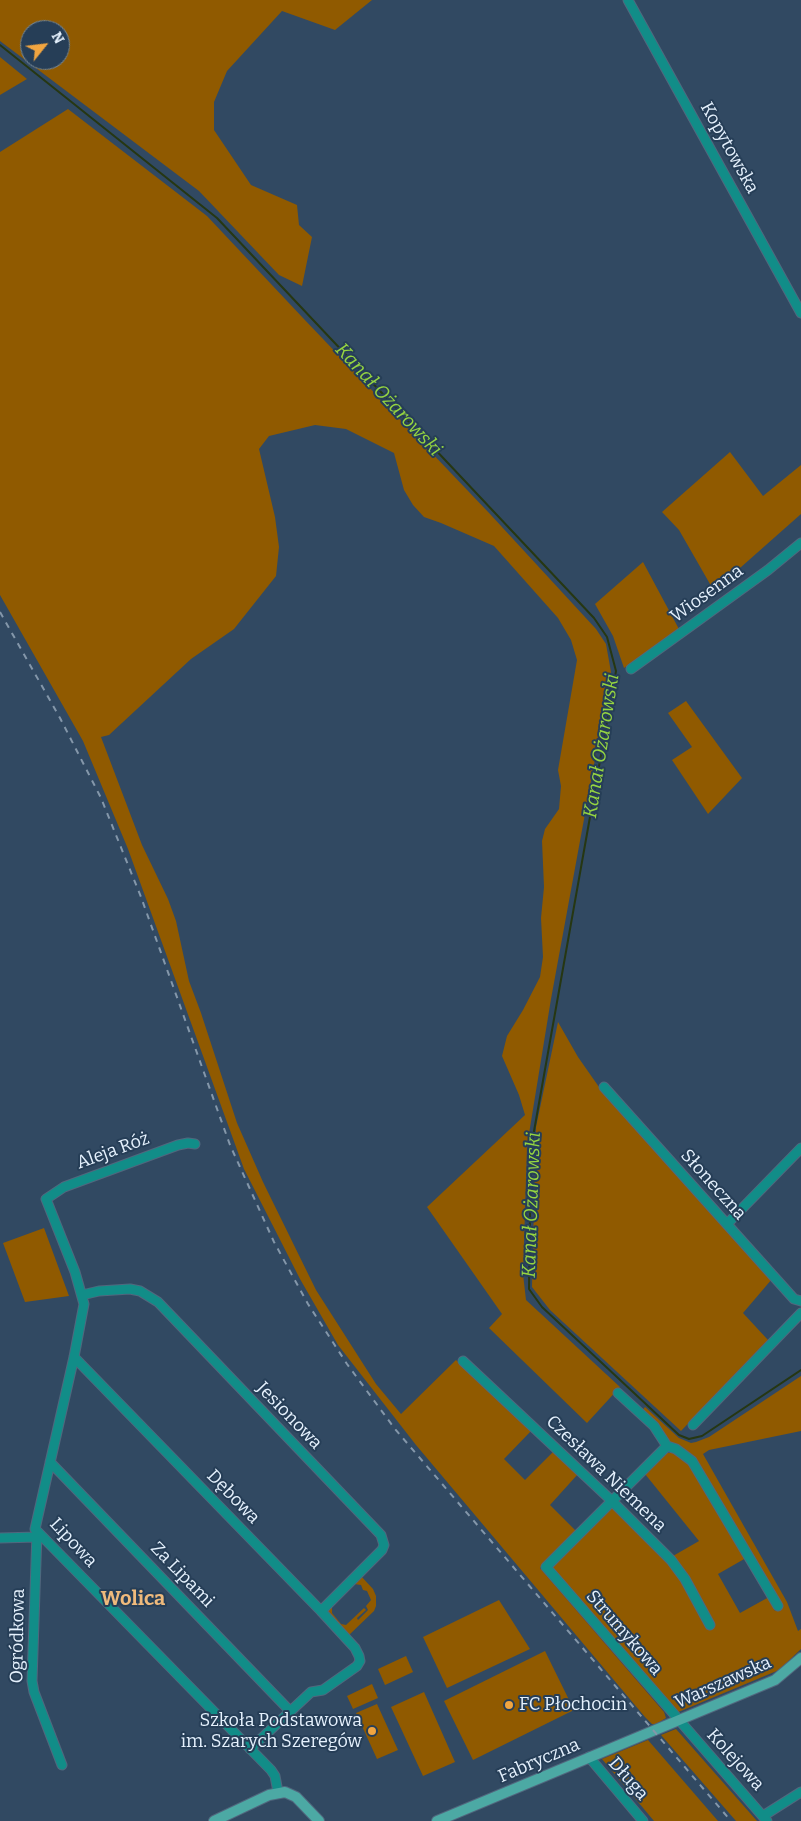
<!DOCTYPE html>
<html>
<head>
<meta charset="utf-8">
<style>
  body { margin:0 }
  #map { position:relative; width:801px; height:1821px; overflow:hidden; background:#314962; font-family:Bitter,serif }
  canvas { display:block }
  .north { position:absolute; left:20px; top:20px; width:50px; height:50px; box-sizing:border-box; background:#263e57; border:1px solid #728699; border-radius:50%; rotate:61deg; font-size:14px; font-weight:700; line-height:20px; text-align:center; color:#e5f1fd }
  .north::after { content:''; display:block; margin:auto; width:18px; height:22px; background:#f1a540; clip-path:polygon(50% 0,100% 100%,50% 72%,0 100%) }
</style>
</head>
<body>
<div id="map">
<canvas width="801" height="1821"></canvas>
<div class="north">N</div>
</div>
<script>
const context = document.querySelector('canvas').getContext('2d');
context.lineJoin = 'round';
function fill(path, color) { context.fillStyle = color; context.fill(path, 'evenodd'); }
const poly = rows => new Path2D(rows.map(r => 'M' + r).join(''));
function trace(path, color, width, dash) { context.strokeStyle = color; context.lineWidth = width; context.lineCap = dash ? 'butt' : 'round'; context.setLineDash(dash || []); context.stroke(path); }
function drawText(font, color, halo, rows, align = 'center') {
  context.font = font + ' Bitter,serif'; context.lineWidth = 4; context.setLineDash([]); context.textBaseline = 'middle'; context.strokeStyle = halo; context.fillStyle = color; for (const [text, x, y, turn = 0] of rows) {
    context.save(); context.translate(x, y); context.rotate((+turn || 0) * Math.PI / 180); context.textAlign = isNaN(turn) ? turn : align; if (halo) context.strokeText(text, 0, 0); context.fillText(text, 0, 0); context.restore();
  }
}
const green = poly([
  [0,0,372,0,335,30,282,11,227,71,214,102,214,130,251,185,297,205,299,225,312,237,302,286,279,275,199,191,0,41],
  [30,30,60,30,60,60,30,60],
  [0,57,27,79,0,95],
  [68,109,207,216,303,318,490,514,596,629,606,644,611,672,551,999,527,1146,523,1274,526,1300,620,1387,587,1423,489,1328,502,1314,427,1207,525,1115,519,1095,502,1056,507,1036,523,1010,540,977,543,957,541,918,544,887,542,841,545,829,559,809,561,786,558,770,577,660,571,640,558,618,494,546,441,523,424,517,413,505,404,490,394,453,346,429,315,425,269,436,259,449,275,517,279,547,276,576,234,629,191,659,109,735,101,737,142,845,168,899,176,921,189,981,201,1013,237,1123,263,1182,316,1290,376,1384,401,1414,456,1360,531,1431,504,1459,525,1480,553,1452,578,1474,550,1505,576,1531,540,1568,664,1712,666,1718,656,1724,652,1724,645,1717,416,1445,338,1345,300,1279,244,1169,128,849,83,741,0,595,0,152],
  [730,452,763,496,801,465,801,514,714,591,679,530,662,512],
  [643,562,680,631,624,668,613,636,595,604],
  [686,701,742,778,708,814,672,760,692,747,668,713],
  [558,1022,578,1057,599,1087,772,1279,743,1313,768,1340,681,1431,550,1310,532,1287,536,1127],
  [44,1228,69,1296,25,1302,3,1243],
  [801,1376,801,1431,709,1450,703,1454,787,1602,798,1631,801,1629,801,1649,779,1670,676,1713,551,1568,551,1563,618,1500,673,1556,699,1541,645,1474,667,1453,675,1453,689,1465,746,1558,718,1574,740,1613,769,1597,775,1611,780,1607,692,1458,670,1444,642,1411,645,1407,679,1438,691,1443,696,1442,709,1437],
  [360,1575,373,1589,376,1596,376,1606,374,1611,348,1636,328,1613,327,1609,332,1605,332,1613,341,1624,346,1625,364,1608,366,1610,357,1618,358,1620,368,1610,366,1606,371,1600,367,1591,363,1590,361,1585,354,1584],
  [499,1600,530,1649,447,1688,423,1637],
  [545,1651,574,1710,473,1760,444,1701],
  [406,1656,413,1672,385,1685,378,1669],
  [372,1684,378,1698,353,1709,347,1696],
  [424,1692,455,1762,423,1776,391,1707],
  [377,1704,398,1750,377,1759,356,1713],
  [676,1729,757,1821,736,1821,661,1735],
  [648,1740,718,1821,654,1821,602,1759]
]);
const stream = poly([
  [0,45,217,218,594,618,607,637,616,671,531,1148,529,1289,542,1307,679,1435,689,1439,702,1436,801,1370]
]);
const minor = poly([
  [628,0,801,313],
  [631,669,768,570,801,543],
  [604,1087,794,1299,801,1301],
  [195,1144,188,1143,178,1145,64,1187,46,1199,75,1272,84,1304,74,1357,35,1529,271,1770,275,1776,278,1792],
  [727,1224,801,1148],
  [82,1295,99,1291,130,1289,140,1291,158,1302,381,1535,384,1545,382,1550,321,1611],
  [74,1357,321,1611,355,1648,359,1656,360,1661,357,1666,323,1690,311,1692,250,1749],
  [463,1361,612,1501,671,1560,685,1579,710,1625],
  [618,1393,654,1426,667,1446,676,1449,692,1461,778,1606],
  [693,1425,801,1313],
  [667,1446,546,1567,767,1821],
  [50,1462,290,1711],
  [37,1532,32,1681,34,1692,62,1765],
  [0,1538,37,1537],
  [589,1757,643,1821],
  [763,1816,801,1792]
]);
const secondary = poly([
  [214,1821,269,1795,285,1792,296,1797,319,1821],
  [437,1821,775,1680,801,1658]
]);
const rail = poly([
  [0,612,60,718,101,798,141,897,230,1145,274,1242,308,1304,347,1364,395,1429,731,1821]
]);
const markers = [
  [509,1705,5,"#f1a540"],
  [372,1731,5,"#f1a540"]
];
const streetNames = [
  ["Kopytowska",729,148,61],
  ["Wiosenna",707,594,-36],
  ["Aleja Róż",113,1151,-20],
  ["Słoneczna",713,1185,48],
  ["Jesionowa",289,1416,46],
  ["Czesława Niemena",606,1474,44],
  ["Dębowa",233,1497,46],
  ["Lipowa",73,1543,47],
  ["Za Lipami",182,1575,46],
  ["Strumykowa",624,1633,49],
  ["Ogródkowa",18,1636,-89],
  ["Warszawska",723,1683,-24],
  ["Kolejowa",735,1760,48],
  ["Fabryczna",539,1761,-23],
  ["Długa",628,1779,49]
];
const poiNames = [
  ["FC Płochocin",519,1705],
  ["Szkoła Podstawowa",362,1721,"right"],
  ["im. Szarych Szeregów",362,1742,"right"]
];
const waterNames = [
  ["Kanał Ożarowski",388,400,47],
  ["Kanał Ożarowski",602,746,-81],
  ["Kanał Ożarowski",532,1205,-88]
];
const quarterNames = [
  ["Wolica",133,1599]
];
fill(green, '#905a00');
trace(stream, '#263712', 2);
trace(minor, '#51677e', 11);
trace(secondary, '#51677e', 12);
trace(minor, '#118d88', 9);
trace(secondary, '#4ca9a4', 10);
trace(rail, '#8497aa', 2, [6, 6]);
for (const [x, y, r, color] of markers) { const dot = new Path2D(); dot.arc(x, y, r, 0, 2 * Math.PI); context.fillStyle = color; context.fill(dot); trace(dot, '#263e57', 2); }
drawText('18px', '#e5f1fd', '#263e57', streetNames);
drawText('18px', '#e5f1fd', '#263e57', poiNames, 'left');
drawText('italic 19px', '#95d541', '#263e57', waterNames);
drawText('bold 20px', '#efba7c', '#263e57', quarterNames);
</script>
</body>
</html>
